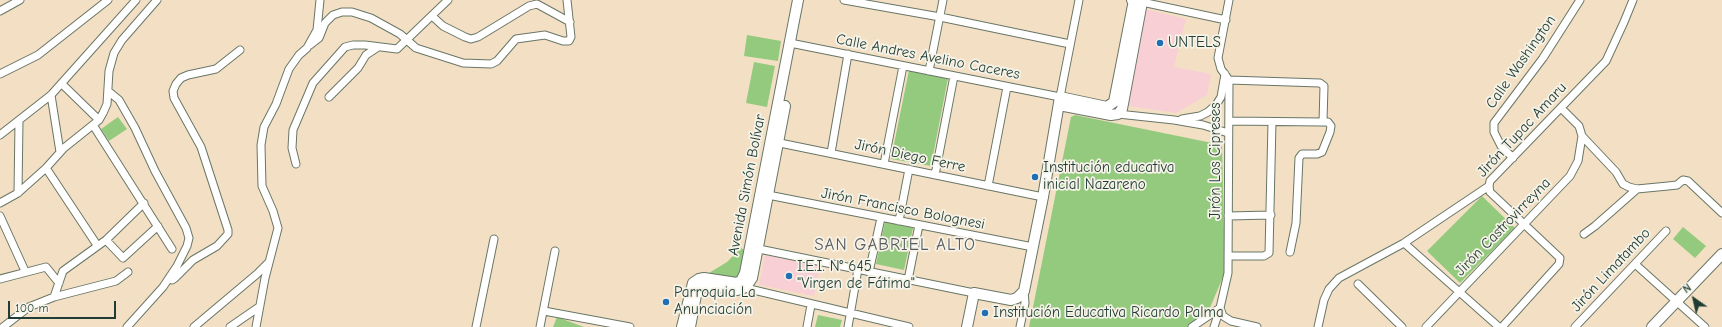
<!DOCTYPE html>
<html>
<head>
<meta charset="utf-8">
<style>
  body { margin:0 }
  #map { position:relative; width:1722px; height:327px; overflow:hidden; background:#f3e0c4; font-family:"Comic Neue",sans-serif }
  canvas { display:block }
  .north { position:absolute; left:1674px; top:279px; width:40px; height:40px; -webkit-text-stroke:3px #f7f3e8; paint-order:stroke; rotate:326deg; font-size:11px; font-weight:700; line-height:16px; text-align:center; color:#1f3d34 }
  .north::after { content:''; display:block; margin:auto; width:14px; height:18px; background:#1f3d34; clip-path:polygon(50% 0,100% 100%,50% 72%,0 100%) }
  .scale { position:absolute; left:8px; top:301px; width:108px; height:18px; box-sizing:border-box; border:2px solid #1f3d34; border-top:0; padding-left:5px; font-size:12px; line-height:14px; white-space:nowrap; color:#1f3d34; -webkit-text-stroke:3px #f7f3e8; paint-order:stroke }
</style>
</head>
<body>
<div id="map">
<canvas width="1722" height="327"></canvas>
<div class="north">N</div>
<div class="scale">100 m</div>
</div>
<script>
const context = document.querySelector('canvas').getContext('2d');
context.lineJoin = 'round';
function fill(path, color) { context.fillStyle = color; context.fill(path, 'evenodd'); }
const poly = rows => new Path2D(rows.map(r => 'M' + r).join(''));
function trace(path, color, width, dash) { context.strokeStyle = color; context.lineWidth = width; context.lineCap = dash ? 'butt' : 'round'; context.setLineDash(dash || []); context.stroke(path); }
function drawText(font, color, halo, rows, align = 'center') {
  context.font = font + ' "Comic Neue",sans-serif'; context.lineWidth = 3.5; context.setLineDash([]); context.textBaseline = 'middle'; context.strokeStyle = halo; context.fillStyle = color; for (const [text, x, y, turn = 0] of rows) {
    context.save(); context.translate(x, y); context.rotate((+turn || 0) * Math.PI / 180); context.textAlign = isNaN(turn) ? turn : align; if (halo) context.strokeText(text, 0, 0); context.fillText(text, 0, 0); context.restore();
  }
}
const built = poly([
  [1145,9,1186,19,1174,67,1211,74,1207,95,1176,113,1128,106],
  [765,255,820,266,814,296,759,285]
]);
const green = poly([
  [747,35,781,41,778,61,744,56],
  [754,62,775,66,767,107,746,103],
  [909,70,948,78,931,166,891,159],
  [1075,115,1222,145,1225,272,1207,315,1189,327,1029,327,1071,117],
  [118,117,127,129,109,141,101,129],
  [1482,196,1515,228,1460,283,1427,251],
  [885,222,913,228,904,270,876,264],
  [1683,227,1706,246,1695,258,1673,239],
  [741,248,744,250,740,276,737,278,709,273,727,262],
  [818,315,842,320,840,327,815,327],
  [557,317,584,327,553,327]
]);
const street = poly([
  [844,0,940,17,1070,44],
  [1142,0,1142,2,1226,20],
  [1229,0,1218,58,1221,69,1229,80,1228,273,1220,308,1223,316,1231,321,1257,327],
  [0,11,20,0],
  [432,16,443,26,465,37,471,39,478,37,529,6,537,4,570,22],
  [790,43,1060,97,1079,0],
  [310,45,319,38,325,23,333,15,342,12,352,12,371,18,400,34,416,48,463,63,491,64,497,61,516,39,545,35,563,41,569,41,571,37,567,0],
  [929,71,943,0],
  [0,74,38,55,108,0],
  [1229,80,1320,83,1324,86,1323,122],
  [62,84,99,120],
  [108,91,119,100,135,128,155,171,186,228,189,238,187,246,177,266,163,287,127,327],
  [51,95,60,152],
  [329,97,358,68,366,55,378,47],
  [1561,108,1579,126,1582,136,1616,172,1623,184,1629,187,1637,189,1668,186,1677,185,1683,180,1688,181,1722,213],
  [1118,114,1174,120,1203,125,1228,133],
  [1182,119,1200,116,1208,112,1216,105,1221,97,1225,74],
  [1229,121,1323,122,1328,122,1331,126,1330,132,1322,152,1317,154,1302,154,1299,158,1296,223,1290,252],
  [93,125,172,249],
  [0,135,51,95,136,0],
  [775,142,1043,197],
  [831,153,848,54],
  [1513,158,1501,146,1494,132,1494,123,1543,58,1580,0],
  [296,164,292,148,293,130,313,83,345,47,353,45,365,45,397,49,448,0],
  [884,164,903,66],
  [46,168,97,245],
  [935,175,954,76],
  [988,186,1007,87],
  [1489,186,1490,192,1560,258,1559,264,1502,327],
  [18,193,19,121],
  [768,195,1033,247],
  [0,203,18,193,46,168,64,148,99,120,103,113,107,104,109,71,114,53,122,40,157,0],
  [0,216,25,271],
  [1228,216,1271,215],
  [899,221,909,169],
  [1584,234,1595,226,1637,189],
  [106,240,123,258,158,226],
  [1404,243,1499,327],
  [754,248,974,293],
  [1229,256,1264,256,1269,253,1272,122],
  [1635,264,1705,327],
  [869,272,881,218],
  [0,279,46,267,59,283],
  [169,279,172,280,175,278,193,260,217,246,228,234,228,230,201,147,174,98,173,91,176,84,181,78,188,75,216,69,240,50],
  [908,280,919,225],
  [1358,284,1402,327],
  [741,287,909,327],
  [54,297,116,281,128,272],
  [544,311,630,327],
  [3,327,29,307,54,297,63,271,106,240,144,203],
  [194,327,257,274,268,263],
  [230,327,259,307],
  [256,327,265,278,278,228,273,211,262,186,261,145,264,127,276,104,289,69,299,55,307,48,317,30,320,0],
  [476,327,494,239],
  [540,327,555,251],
  [807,327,811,305],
  [848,327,858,269],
  [1020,327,1025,303,1024,291],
  [1192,327,1220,308],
  [1214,327,1220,308],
  [1318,327,1324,300,1329,289,1339,278,1404,243,1489,186,1490,181,1606,61,1624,22,1633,0],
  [1426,327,1570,176,1578,161,1582,136],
  [1575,327,1666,231]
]);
const secondary = poly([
  [1059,105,1111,115,1118,114,1122,109,1142,2,1132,0],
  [682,327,693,283,699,279,704,278,737,283,741,281,745,273,798,0],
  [690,327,696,295,701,288,708,285,737,290,746,287,752,278,785,106],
  [967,327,974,293,1011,300,1017,298,1024,291,1043,197,1060,97,1107,107,1114,102,1134,0],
  [1652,327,1722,254]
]);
const markers = [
  [1160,43,4,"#1f6fb2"],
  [1035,177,4,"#1f6fb2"],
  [789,276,4,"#1f6fb2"],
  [666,302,4,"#1f6fb2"],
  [985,313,4,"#1f6fb2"]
];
const poiNames = [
  ["UNTELS",1168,43],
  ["Institución educativa",1043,168],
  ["inicial Nazareno",1043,185],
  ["I.E.I. N° 645",797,267],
  ["\"Virgen de Fátima\"",797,284],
  ["Parroquia La",674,293],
  ["Anunciación",674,310],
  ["Institución Educativa Ricardo Palma",993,313]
];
const streetNames = [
  ["Calle Andres Avelino Caceres",928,57,11],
  ["Calle Washington",1521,62,-55],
  ["Jirón Tupac Amaru",1522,130,-47],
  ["Jirón Diego Ferre",910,156,12],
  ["Jirón Los Cipreses",1216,161,-90],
  ["Avenida Simón Bolívar",747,185,-79],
  ["Jirón Francisco Bolognesi",903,209,11],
  ["Jirón Castrovirreyna",1503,227,-46],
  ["Jirón Limatambo",1611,270,-47]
];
const quarterNames = [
  ["SAN GABRIEL ALTO",895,245]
];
fill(built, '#f7cfd4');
fill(green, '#93ca7d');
trace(street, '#697666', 9);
trace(secondary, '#697666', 12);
trace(street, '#fff', 7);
trace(secondary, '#fff', 10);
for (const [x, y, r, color] of markers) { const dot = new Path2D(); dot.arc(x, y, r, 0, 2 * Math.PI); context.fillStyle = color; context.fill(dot); trace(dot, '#f7f3e8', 1.5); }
drawText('15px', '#1f3d34', '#f7f3e8', poiNames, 'left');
drawText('15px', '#1f3d34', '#f7f3e8', streetNames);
context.letterSpacing = '1px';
drawText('17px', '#585c5f', '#f7f3e8', quarterNames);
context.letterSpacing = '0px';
</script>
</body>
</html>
